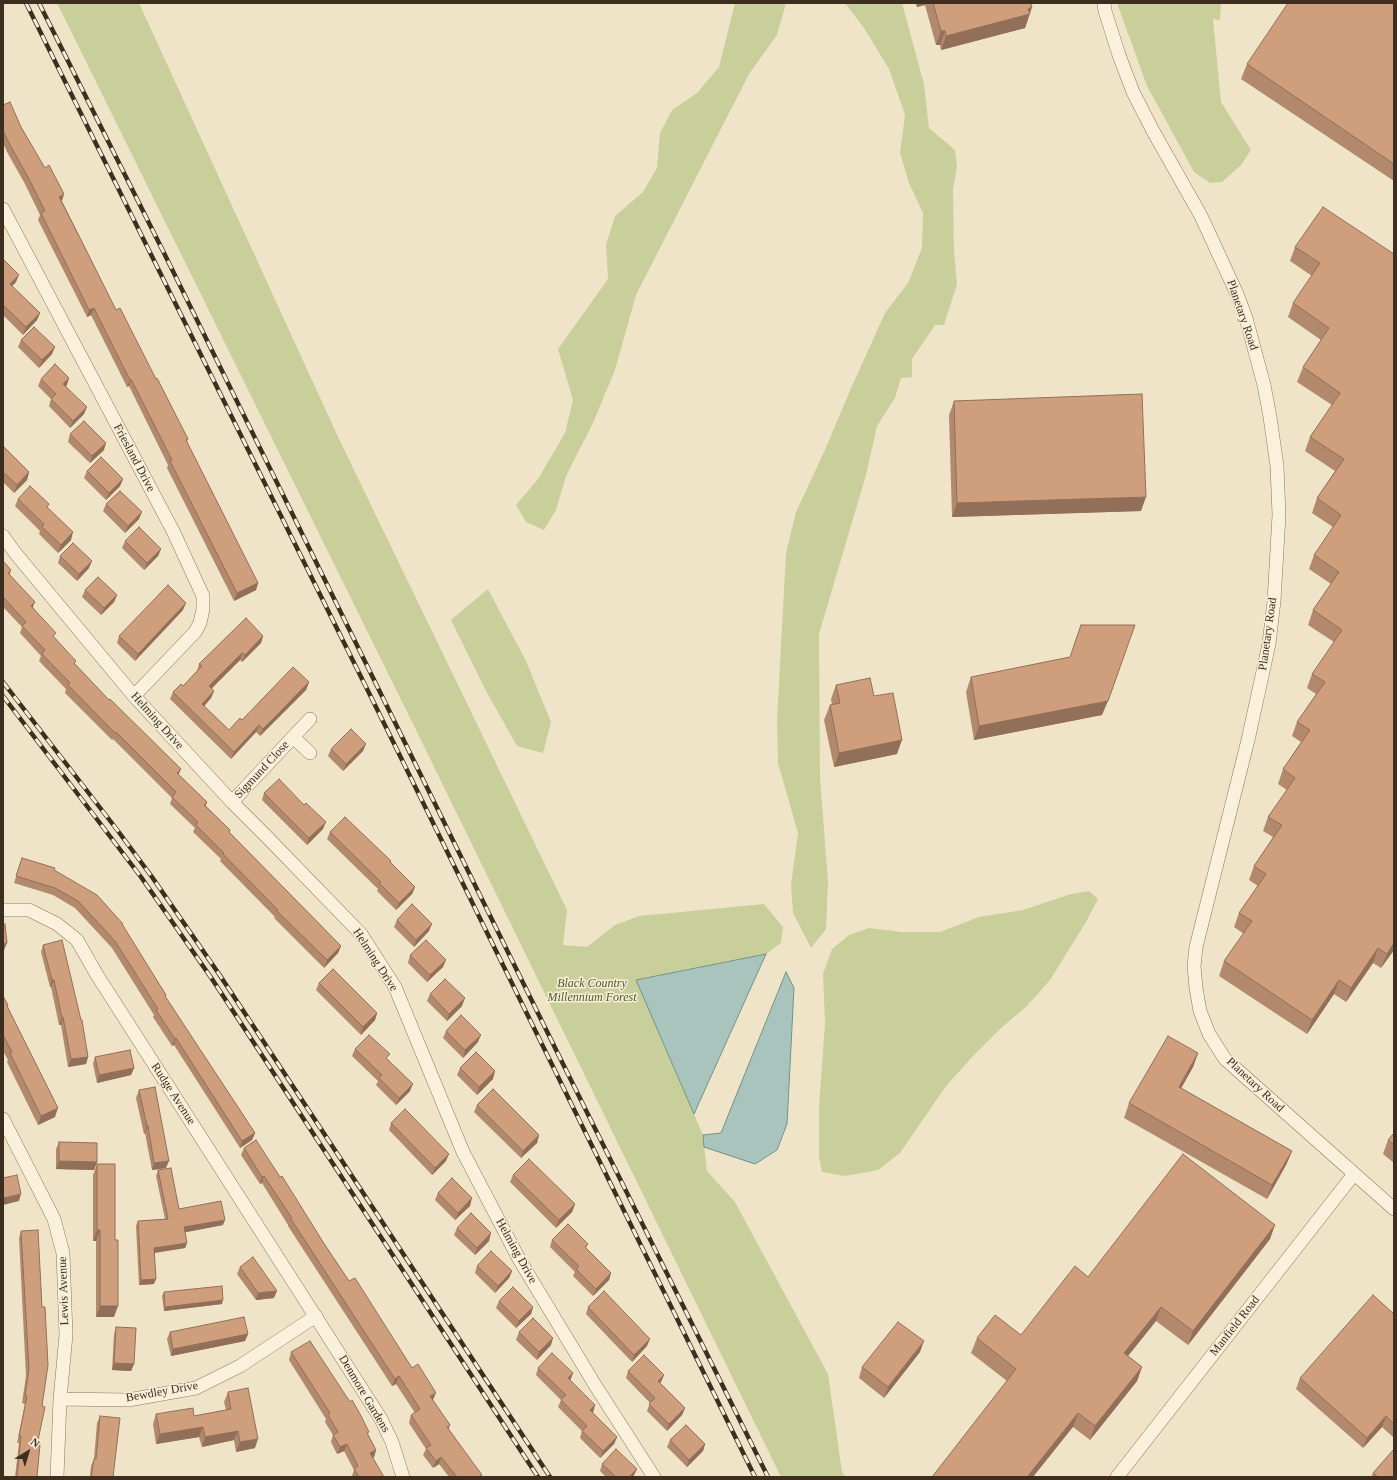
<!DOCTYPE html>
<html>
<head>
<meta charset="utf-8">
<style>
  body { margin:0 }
  #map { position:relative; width:1397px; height:1480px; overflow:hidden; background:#f0e4c8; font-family:Georgia,serif }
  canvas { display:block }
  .frame { position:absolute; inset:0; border:4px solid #3d2e20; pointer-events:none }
  .north { position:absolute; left:8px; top:1432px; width:40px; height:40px; -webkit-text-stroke:3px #f7eed8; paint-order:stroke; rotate:38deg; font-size:11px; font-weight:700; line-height:16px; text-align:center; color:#3d2e20 }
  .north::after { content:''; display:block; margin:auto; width:14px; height:18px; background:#3d2e20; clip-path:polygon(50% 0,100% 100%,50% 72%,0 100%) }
</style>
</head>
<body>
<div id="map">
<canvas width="1397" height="1480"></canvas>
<div class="frame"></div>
<div class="north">N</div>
</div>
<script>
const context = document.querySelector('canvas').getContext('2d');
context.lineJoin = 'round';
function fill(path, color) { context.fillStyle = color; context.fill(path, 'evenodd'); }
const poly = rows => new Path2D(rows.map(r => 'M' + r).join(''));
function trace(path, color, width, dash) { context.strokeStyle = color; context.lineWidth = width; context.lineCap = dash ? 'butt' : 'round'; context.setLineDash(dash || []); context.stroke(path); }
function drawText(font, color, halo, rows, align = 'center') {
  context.font = font + ' Georgia,serif'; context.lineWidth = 3; context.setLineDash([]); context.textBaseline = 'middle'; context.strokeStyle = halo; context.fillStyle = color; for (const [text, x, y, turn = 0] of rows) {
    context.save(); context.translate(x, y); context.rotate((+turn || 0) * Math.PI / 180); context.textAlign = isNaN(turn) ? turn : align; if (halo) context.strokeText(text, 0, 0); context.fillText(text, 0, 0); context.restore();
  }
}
const green = poly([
  [57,3,139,3,339,439,567,910,563,945,587,947,615,925,639,916,764,904,783,927,781,943,766,954,636,980,703,1135,707,1171,735,1202,828,1374,842,1472,845,1477,781,1477,416,730],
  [735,3,786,3,777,35,749,74,636,295,615,370,593,423,566,476,556,510,544,530,526,522,516,505,538,479,565,433,573,400,558,349,608,279,606,245,615,216,643,192,657,168,660,133,672,110,697,93,719,67],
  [845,3,902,3,924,84,929,128,955,150,957,167,953,190,954,250,957,284,944,325,935,325,912,359,912,377,901,378,895,398,877,426,866,475,819,634,820,778,828,881,826,929,811,948,793,913,791,885,798,833,778,763,777,720,786,553,796,512,824,452,852,386,885,313,908,283,922,248,923,213,909,183,900,153,905,115,889,69,864,28],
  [1117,3,1221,3,1220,20,1213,19,1221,102,1251,150,1241,165,1222,182,1210,183,1194,172,1147,86],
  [488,589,526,661,551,722,543,753,517,746,486,691,451,620],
  [1089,891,1098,899,1086,922,1050,980,1027,1006,1000,1029,974,1055,946,1086,900,1153,878,1170,845,1176,822,1172,819,1157,819,1106,825,1023,823,974,832,949,849,935,869,928,902,932,940,932,979,917,1023,910,1071,894]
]);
const water = poly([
  [766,954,694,1114,636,980,766,954],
  [786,972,794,988,787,1124,777,1150,755,1164,704,1147,703,1135,721,1133,786,972]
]);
const minor = poly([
  [1104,3,1105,11,1119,55,1133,92,1153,131,1201,216,1237,294,1246,318,1264,385,1270,417,1277,466,1279,515,1274,601,1269,644,1248,740,1196,947,1194,966,1196,988,1200,1011,1209,1034,1225,1059,1394,1209],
  [3,209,173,531,203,596,203,609,200,623,195,632,134,696],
  [3,536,16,554,134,696,232,802,267,837,361,934,395,987,463,1152,519,1259,595,1385,654,1477],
  [293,737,310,753],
  [232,802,310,719],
  [3,910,29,910,57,924,77,940,97,975,381,1419,392,1442,403,1477],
  [3,1119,54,1219,63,1253,66,1335,60,1399,57,1477],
  [60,1399,128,1400,196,1388,240,1366,316,1316],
  [1117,1477,1354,1174]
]);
const rail = poly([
  [26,3,374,703,755,1477],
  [39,3,164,253,564,1066,768,1477],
  [3,682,118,831,152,877,219,974,550,1477],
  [3,696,141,877,212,979,538,1477]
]);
const wall = poly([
  [915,3,1031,3,1032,7,1025,28,941,50,940,45,936,45,925,5,917,7],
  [1394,3,1394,181,1241,79,1247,64],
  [3,105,21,127,62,201,116,310,156,379,188,439,187,442,258,583,256,590,234,601,167,468,168,465,129,386,127,387,91,315,87,317,38,220,40,215,25,184,7,152,3,143],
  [1295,247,1394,254,1394,950,1381,968,1373,963,1346,1002,1334,994,1307,1034,1219,976,1224,961,1244,934,1234,927,1239,913,1258,886,1249,880,1254,866,1273,837,1263,831,1268,817,1287,790,1278,784,1283,769,1301,742,1292,736,1297,722,1316,694,1307,688,1312,674,1334,642,1308,625,1313,610,1331,584,1309,569,1314,555,1333,527,1312,513,1317,498,1335,471,1305,451,1310,437,1332,405,1297,382,1303,367,1321,340,1288,317,1293,303,1312,276,1290,261],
  [3,259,16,282,12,286,40,313,37,320,23,335,3,315],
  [21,340,52,354,39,368,18,347],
  [69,378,66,386,84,414,70,428,49,406,51,399,38,386,41,379],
  [954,401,1141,511,952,517,949,415],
  [70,434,104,450,90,463,68,442],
  [3,443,3,447,29,472,27,480,14,493,3,482],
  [87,471,123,479,120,486,106,500,84,478],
  [18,499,48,508,71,540,58,553,39,534,40,531,15,506],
  [106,504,139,519,125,533,103,511],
  [125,541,161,549,158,556,144,570,122,548],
  [60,556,89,568,77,581,58,563],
  [3,561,11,570,10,575,55,638,75,664,179,775,207,802,206,806,230,830,230,833,341,946,338,953,324,968,274,918,275,917,220,861,221,859,193,832,195,828,170,804,172,798,113,739,112,740,65,693,66,689,39,661,41,656,20,633,22,627,3,607],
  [85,590,117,595,114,602,101,615,82,597],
  [183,610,135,661,117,643,119,636],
  [263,636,261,643,242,662,240,660,212,688,214,691,211,698,204,706,229,730,242,720,309,682,306,690,260,736,256,732,231,759,170,699,173,692,183,686,197,671,199,664],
  [971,677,1102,715,974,740,966,692],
  [836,685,874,696,897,754,834,767,824,720,830,705,832,705,831,699],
  [331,749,363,751,343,771,328,756],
  [264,793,304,805,323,829,307,845,262,800],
  [330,832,391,861,390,862,415,887,412,894,396,910,377,891,378,889,327,839],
  [22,858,54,870,123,924,122,925,166,995,165,997,255,1133,252,1140,240,1148,174,1045,172,1046,153,1017,154,1015,112,948,75,908,53,895,14,883],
  [397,920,429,931,414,947,394,927],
  [43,945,81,1020,88,1057,86,1064,68,1067,61,1025,59,1025,51,987,50,987,41,952],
  [410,955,443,967,427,982,408,963],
  [319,983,377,1013,375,1020,361,1035,316,990],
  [430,994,462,1006,447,1021,427,1001],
  [3,996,55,1117,38,1125,7,1062,8,1060,3,1051],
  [446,1031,478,1042,463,1058,443,1038],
  [355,1049,388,1059,410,1091,396,1105,376,1085,378,1081,352,1056],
  [1198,1053,1193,1067,1181,1088,1292,1151,1286,1165,1267,1199,1124,1118,1129,1103],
  [95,1057,134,1068,131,1075,97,1083,93,1064],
  [460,1068,493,1079,477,1095,457,1075],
  [139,1090,166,1168,152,1170,145,1133,144,1134,136,1098],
  [477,1105,539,1135,537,1143,521,1158,474,1112],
  [391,1123,446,1161,432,1175,389,1130],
  [1394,1133,1394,1163,1383,1154,1388,1140],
  [59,1142,97,1162,94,1170,56,1169,56,1149],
  [244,1148,280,1177,349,1281,433,1400,450,1425,449,1429,481,1477,449,1477,439,1464,433,1468,423,1455,426,1449,409,1423,411,1415,415,1413,396,1384,392,1386,288,1226,288,1225,262,1183,260,1184,241,1155],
  [97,1164,114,1317,96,1317,96,1241,93,1241,93,1175],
  [158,1170,179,1209,223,1225,185,1232,187,1243,185,1248,155,1253,154,1284,139,1285,136,1226,138,1221,165,1219,156,1176],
  [513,1175,575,1204,572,1212,556,1228,510,1182],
  [438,1193,470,1206,455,1220,435,1200],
  [457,1228,489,1241,475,1255,454,1235],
  [21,1231,42,1406,37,1445,37,1477,15,1477,19,1443,17,1443,25,1404,22,1403,26,1376,19,1238],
  [1270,1239,1188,1345,1156,1321,1128,1356,1142,1367,1137,1381,1090,1440,1073,1427,1007,1381,971,1353,977,1338,1021,1335,1088,1277],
  [552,1240,588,1244,586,1248,611,1273,609,1280,593,1296,573,1276,575,1272,550,1247],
  [477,1266,512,1271,509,1278,495,1293,475,1273],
  [240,1267,274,1298,256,1300,237,1274],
  [164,1292,222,1304,164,1311,162,1296],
  [499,1301,533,1307,531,1314,516,1328,496,1308],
  [588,1307,647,1346,632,1362,586,1314],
  [1394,1314,1394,1438,1382,1427,1363,1448,1296,1389,1300,1378],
  [116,1327,134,1364,131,1371,112,1370,114,1334],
  [170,1332,248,1334,245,1341,171,1356,167,1339],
  [519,1332,551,1345,537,1360,516,1340],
  [291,1352,368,1434,376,1450,374,1457,373,1458,384,1477,352,1477,352,1476,354,1470,344,1451,337,1454,331,1442,333,1435,325,1422,326,1419,289,1360],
  [920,1352,884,1398,859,1378,862,1367],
  [538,1368,573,1373,570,1381,592,1413,617,1437,614,1444,600,1458,580,1438,582,1431,558,1407,561,1400,536,1375],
  [628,1371,664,1375,660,1383,685,1408,682,1415,667,1431,647,1411,650,1403,626,1378],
  [228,1392,255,1448,236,1452,234,1440,202,1447,199,1437,156,1444,153,1424,156,1414,194,1416,226,1410,224,1402],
  [100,1416,113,1477,90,1477,91,1466,94,1459,97,1423],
  [670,1440,705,1444,703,1451,687,1467,667,1447],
  [602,1464,637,1469,633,1477,606,1477,600,1471],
  [1373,1473,1394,1477,1371,1477]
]);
const shadedWall = poly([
  [918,3,926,3,925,5,917,7],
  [1032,7,1025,28,941,50,946,36],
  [941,31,945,31,940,45,936,45],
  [64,194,62,201,59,197],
  [19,275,16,282,7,291,10,284],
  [94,308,91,315,87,317,89,310],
  [40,313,37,320,23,335,26,327],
  [55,347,52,354,39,368,42,360],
  [69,378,67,385,61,391,63,384],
  [131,379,129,386,127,387,130,380],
  [87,407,84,414,70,428,73,421],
  [106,443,104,450,90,463,92,456],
  [29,472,27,480,14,493,17,485],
  [123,479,120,486,106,500,109,493],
  [1146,497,1141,511,952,517,957,503],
  [142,512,139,519,125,533,128,526],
  [73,532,71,540,58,553,61,545],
  [161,549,158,556,144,570,147,563],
  [92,561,89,568,77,581,79,574],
  [258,583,256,590,234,601,237,593],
  [117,595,114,602,101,615,104,608],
  [35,602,32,609,31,606],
  [186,603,183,610,135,661,138,654],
  [263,636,261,643,242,662,245,655],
  [242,653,240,660,207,693,209,686],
  [309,682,306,690,260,736,263,729],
  [214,691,211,698,200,711,202,704],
  [1108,701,1102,715,974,740,979,726],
  [259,725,256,732,231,759,234,752],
  [902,740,897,754,834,767,839,753],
  [366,744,363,751,343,771,346,764],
  [181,769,178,776,177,773],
  [326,822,323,829,307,845,309,838],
  [415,887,412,894,396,910,399,903],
  [432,924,429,931,414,947,416,940],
  [7,943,4,950,3,951,3,944],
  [1394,943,1394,950,1381,968,1387,954],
  [341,946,338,953,324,968,327,960],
  [1378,948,1373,963,1346,1002,1351,988],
  [446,960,443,967,427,982,430,975],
  [52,980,54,980,51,987,50,987],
  [1339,980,1334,994,1307,1034,1312,1020],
  [465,998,462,1006,447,1021,449,1014],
  [377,1013,375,1020,361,1035,363,1027],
  [63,1017,61,1025,59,1025,62,1018],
  [481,1035,478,1042,463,1058,465,1050],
  [176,1038,174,1045,172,1046,175,1039],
  [1198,1053,1193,1067,1174,1101,1179,1087],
  [88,1057,86,1064,68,1067,71,1059],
  [134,1068,131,1075,97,1083,99,1075],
  [495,1071,493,1079,477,1095,479,1087],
  [413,1084,410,1091,396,1105,399,1098],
  [58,1108,55,1117,38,1125,41,1116],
  [147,1126,148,1126,145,1133,144,1134],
  [255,1133,252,1140,240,1148,242,1141],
  [539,1135,537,1143,521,1158,523,1151],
  [1292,1151,1286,1165,1267,1199,1272,1185],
  [449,1154,446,1161,432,1175,435,1168],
  [59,1161,97,1162,94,1170,56,1169],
  [169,1161,166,1168,152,1170,154,1163],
  [264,1176,262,1183,260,1184,262,1177],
  [21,1194,19,1201,3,1205,3,1198],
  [472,1198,470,1206,455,1220,458,1213],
  [575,1204,572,1212,556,1228,559,1220],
  [225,1220,223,1225,182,1233,184,1227],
  [1275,1225,1270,1239,1188,1345,1193,1331],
  [97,1230,100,1230,96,1241,93,1241],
  [491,1233,489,1241,475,1255,477,1248],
  [187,1243,185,1248,152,1253,154,1248],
  [512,1271,509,1278,495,1293,498,1286],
  [611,1273,609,1280,593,1296,596,1289],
  [156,1279,154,1284,139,1285,141,1280],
  [277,1291,274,1298,256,1300,258,1293],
  [223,1300,222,1304,164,1311,165,1307],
  [100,1306,118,1306,114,1317,96,1317],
  [533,1307,531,1314,516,1328,519,1321],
  [1161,1307,1156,1321,1119,1367,1124,1353],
  [248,1334,245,1341,171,1356,173,1349],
  [553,1338,551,1345,537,1360,539,1352],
  [650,1339,647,1346,632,1362,634,1355],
  [924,1341,920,1352,884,1398,888,1387],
  [114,1363,134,1364,131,1371,112,1370],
  [1142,1367,1137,1381,1090,1440,1095,1426],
  [573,1373,570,1381,568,1378],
  [664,1375,661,1382,655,1388,658,1381],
  [399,1376,396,1384,392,1386,395,1379],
  [436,1393,433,1400,428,1403,430,1396],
  [595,1405,593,1413,590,1410],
  [685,1408,682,1415,667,1431,669,1424],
  [1078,1413,1073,1427,1033,1477,1027,1477],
  [1386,1416,1382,1427,1363,1448,1367,1438],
  [203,1427,199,1437,156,1444,160,1434],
  [238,1431,234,1440,202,1447,205,1437],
  [617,1437,614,1444,600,1458,603,1451],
  [258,1439,255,1448,236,1452,240,1442],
  [347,1444,344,1451,337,1454,340,1447],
  [705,1444,703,1451,687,1467,689,1460],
  [376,1450,374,1457,367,1461,370,1453],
  [441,1457,439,1464,433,1468,436,1461],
  [637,1469,633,1477,629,1477]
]);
const building = poly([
  [933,3,1031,3,1032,7,1028,9,1030,14,946,36,945,31,941,31,933,3],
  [1288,3,1394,3,1394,164,1247,64,1288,3],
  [10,102,21,127,45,168,49,165,64,194,59,197,80,238,116,310,120,308,156,379,157,378,188,439,186,440,258,583,237,593,170,461,172,460,131,379,130,380,94,308,89,310,41,213,45,211,28,177,10,145,3,131,3,105,10,102],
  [1323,207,1394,254,1394,943,1387,954,1378,948,1351,988,1339,980,1312,1020,1224,961,1252,921,1239,913,1266,874,1254,866,1282,825,1268,817,1295,778,1283,769,1310,730,1297,722,1325,682,1312,674,1342,630,1313,610,1339,572,1314,555,1341,515,1317,498,1344,459,1310,437,1340,393,1303,367,1329,328,1293,303,1320,263,1295,247,1323,207],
  [3,259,19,275,10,284,40,313,26,327,3,305,3,259],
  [34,327,55,347,42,360,21,340,34,327],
  [55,364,69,378,63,384,87,407,73,421,51,399,56,394,41,379,55,364],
  [1142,394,1146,497,957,503,954,401,1142,394],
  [84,421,106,443,92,456,70,434,84,421],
  [3,446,29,472,17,485,3,472,3,446],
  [101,457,123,479,109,493,87,471,101,457],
  [30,486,49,504,47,507,73,532,61,545,42,527,44,524,18,499,30,486],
  [120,491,142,512,128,526,106,504,120,491],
  [139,527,161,549,147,563,125,541,139,527],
  [73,543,92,561,79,574,60,556,73,543],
  [3,561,11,570,8,573,35,602,31,606,56,633,53,636,76,661,74,663,109,700,110,699,181,769,177,773,207,802,204,805,230,830,229,832,341,946,327,960,277,911,278,910,223,854,224,853,196,825,198,822,172,797,176,792,116,732,115,733,68,685,70,683,42,654,45,650,22,626,26,622,3,597,3,592,4,591,3,590,3,561],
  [98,577,117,595,104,608,85,590,98,577],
  [168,585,186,603,138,654,119,636,168,585],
  [246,618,263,636,245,655,242,653,209,686,214,691,202,704,229,730,240,718,242,720,293,667,309,682,263,729,259,725,234,752,173,692,181,684,183,686,202,666,199,664,246,618],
  [1081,625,1135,625,1108,701,979,726,971,677,1070,657,1081,625],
  [870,678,874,696,893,693,902,740,839,753,830,705,840,703,836,685,870,678],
  [351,729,366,744,346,764,331,749,351,729],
  [279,779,304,805,306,803,326,822,309,838,264,793,279,779],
  [345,817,391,861,390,862,415,887,399,903,379,883,381,882,330,832,345,817],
  [22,858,55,868,54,870,97,895,123,924,122,924,166,995,165,996,255,1133,242,1141,176,1038,175,1039,156,1010,158,1009,115,941,78,901,55,888,16,876,22,858],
  [412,904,432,924,416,940,397,920,412,904],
  [5,924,7,943,3,944,3,925,5,924],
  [62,940,81,1020,82,1020,88,1057,71,1059,63,1017,62,1018,54,980,52,980,43,945,62,940],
  [426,940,446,960,430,975,410,955,426,940],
  [333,969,377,1013,363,1027,319,983,333,969],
  [445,979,465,998,449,1014,430,994,445,979],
  [3,996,8,1005,7,1006,58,1108,41,1116,10,1053,12,1052,3,1035,3,996],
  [461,1015,481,1035,465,1050,446,1031,461,1015],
  [369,1035,390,1054,386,1058,413,1084,399,1098,379,1078,382,1075,355,1049,369,1035],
  [1168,1036,1198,1053,1179,1087,1292,1151,1272,1185,1129,1103,1168,1036],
  [130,1050,134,1068,99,1075,95,1057,130,1050],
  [476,1052,495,1071,479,1087,460,1068,476,1052],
  [155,1087,169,1161,154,1163,148,1126,147,1126,139,1090,155,1087],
  [493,1089,539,1135,523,1151,477,1105,493,1089],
  [405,1109,449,1154,435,1168,391,1123,405,1109],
  [1394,1133,1394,1145,1388,1140,1394,1133],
  [256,1140,280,1177,282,1176,323,1242,349,1281,355,1278,412,1368,418,1364,436,1393,430,1396,450,1425,447,1427,482,1475,478,1477,457,1477,441,1457,436,1461,426,1448,431,1445,411,1415,420,1409,399,1376,395,1379,291,1219,292,1218,264,1176,262,1177,244,1148,256,1140],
  [59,1142,97,1143,97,1162,59,1161,59,1142],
  [1183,1154,1275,1225,1193,1331,1161,1307,1124,1353,1142,1367,1095,1426,1078,1413,1027,1477,932,1477,1016,1369,977,1338,995,1315,1021,1335,1075,1266,1088,1277,1183,1154],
  [529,1159,575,1204,559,1220,513,1175,529,1159],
  [97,1164,115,1164,115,1240,118,1240,118,1306,100,1306,100,1230,97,1230,97,1164],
  [171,1168,179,1209,221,1201,225,1220,184,1227,187,1243,154,1248,156,1279,141,1280,138,1221,168,1219,158,1170,171,1168],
  [17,1175,21,1194,3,1198,3,1178,17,1175],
  [452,1178,472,1198,458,1213,438,1193,452,1178],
  [471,1213,491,1233,477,1248,457,1228,471,1213],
  [568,1224,588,1244,585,1247,611,1273,596,1289,576,1269,579,1266,552,1240,568,1224],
  [38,1230,42,1307,45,1307,48,1365,42,1406,45,1407,37,1445,40,1445,37,1477,17,1477,21,1436,19,1436,27,1396,25,1396,29,1369,21,1231,38,1230],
  [491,1251,512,1271,498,1286,477,1266,491,1251],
  [253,1257,277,1291,258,1293,240,1267,253,1257],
  [222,1286,223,1300,165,1307,164,1292,222,1286],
  [513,1287,533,1307,519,1321,499,1301,513,1287],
  [604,1291,650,1339,634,1355,588,1307,604,1291],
  [1373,1295,1394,1314,1394,1424,1386,1416,1367,1438,1300,1378,1373,1295],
  [244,1317,248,1334,173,1349,170,1332,244,1317],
  [533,1318,553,1338,539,1352,519,1332,533,1318],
  [898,1322,924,1341,888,1387,862,1367,898,1322],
  [116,1327,136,1328,134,1364,114,1363,116,1327],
  [310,1341,350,1402,352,1400,360,1414,369,1432,367,1433,376,1450,370,1453,384,1477,359,1477,354,1469,358,1466,347,1444,340,1447,333,1435,338,1432,328,1415,330,1413,291,1352,310,1341],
  [552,1353,573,1373,568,1378,595,1405,590,1410,617,1437,603,1451,582,1431,587,1426,561,1400,566,1395,538,1368,552,1353],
  [644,1355,664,1375,658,1381,685,1408,669,1424,649,1404,655,1398,628,1371,644,1355],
  [248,1388,258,1439,240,1442,238,1431,205,1437,203,1427,160,1434,156,1414,193,1408,194,1416,231,1409,228,1392,248,1388],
  [100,1416,120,1418,113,1477,91,1477,94,1459,96,1459,100,1416],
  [686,1425,705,1444,689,1460,670,1440,686,1425],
  [616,1449,637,1469,629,1477,616,1477,602,1464,616,1449],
  [1394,1449,1394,1477,1378,1477,1373,1473,1394,1449]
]);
const streetNames = [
  ["Planetary Road",1242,315,71],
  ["Friesland Drive",134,458,62],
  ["Planetary Road",1268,634,-82],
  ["Helming Drive",157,721,48],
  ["Sigmund Close",262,770,-47],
  ["Helming Drive",375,960,57],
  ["Planetary Road",1255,1085,43],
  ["Rudge Avenue",173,1094,57],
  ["Helming Drive",516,1251,61],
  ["Lewis Avenue",64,1291,-92],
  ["Manfield Road",1235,1326,-52],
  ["Bewdley Drive",162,1392,-10],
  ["Denmore Gardens",364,1394,59]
];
const parkNames = [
  ["Black Country",592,984],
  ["Millennium Forest",592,998]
];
fill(green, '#c9cf9b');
fill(water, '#a9c4bc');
trace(water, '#6f938a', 1);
trace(minor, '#8d765c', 14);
trace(minor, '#faf1dc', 13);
trace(rail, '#3d2e20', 4.5);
trace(rail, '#f7eed8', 3, [9]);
fill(wall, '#b2896c');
fill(shadedWall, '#916f58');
fill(building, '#cf9f7d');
trace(building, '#916f58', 1);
drawText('12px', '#3d2e20', '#f7eed8', streetNames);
drawText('italic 12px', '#4d5a26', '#f7eed8', parkNames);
</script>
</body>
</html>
